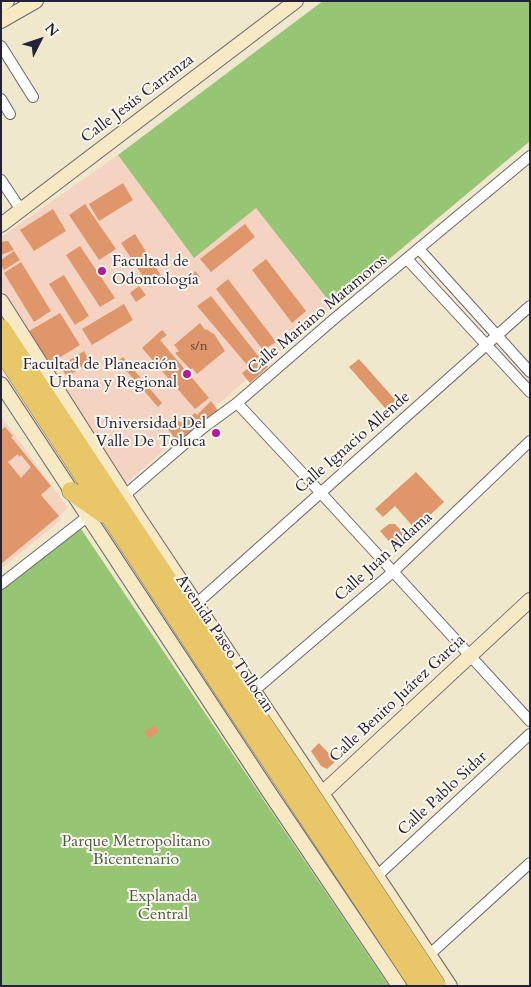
<!DOCTYPE html>
<html>
<head>
<meta charset="utf-8">
<style>
  body { margin:0 }
  #map { position:relative; width:531px; height:987px; overflow:hidden; background:#f0e8cd; font-family:Cardo,serif }
  canvas { display:block }
  .frame { position:absolute; inset:0; border:2px solid #22223b; pointer-events:none }
  .north { position:absolute; left:15px; top:15px; width:50px; height:50px; -webkit-text-stroke:4px #fbf7ec; paint-order:stroke; rotate:49deg; font-size:14px; font-weight:700; line-height:20px; text-align:center; color:#22223b }
  .north::after { content:''; display:block; margin:auto; width:18px; height:22px; background:#22223b; clip-path:polygon(50% 0,100% 100%,50% 72%,0 100%) }
</style>
</head>
<body>
<div id="map">
<canvas width="531" height="987"></canvas>
<div class="frame"></div>
<div class="north">N</div>
</div>
<script>
const context = document.querySelector('canvas').getContext('2d');
context.lineJoin = 'round';
function fill(path, color) { context.fillStyle = color; context.fill(path, 'evenodd'); }
const poly = rows => new Path2D(rows.map(r => 'M' + r).join(''));
function trace(path, color, width, dash) { context.strokeStyle = color; context.lineWidth = width; context.lineCap = dash ? 'butt' : 'round'; context.setLineDash(dash || []); context.stroke(path); }
function drawText(font, color, halo, rows, align = 'center') {
  context.font = font + ' Cardo,serif'; context.lineWidth = 4; context.setLineDash([]); context.textBaseline = 'middle'; context.strokeStyle = halo; context.fillStyle = color; for (const [text, x, y, turn = 0] of rows) {
    context.save(); context.translate(x, y); context.rotate((+turn || 0) * Math.PI / 180); context.textAlign = isNaN(turn) ? turn : align; if (halo) context.strokeText(text, 0, 0); context.fillText(text, 0, 0); context.restore();
  }
}
const built = poly([
  [323,1,530,1,530,141,267,362,125,484,1,290,1,237,118,155],
  [1,416,68,508,59,516,61,520,1,569]
]);
const green = poly([
  [323,1,530,1,530,141,333,306,256,208,194,258,118,155],
  [79,526,389,986,1,986,1,590]
]);
const building = poly([
  [123,183,133,200,99,221,89,204],
  [85,204,116,249,99,260,69,215],
  [53,209,66,231,34,251,20,230],
  [245,224,255,237,211,272,200,259],
  [135,234,163,279,150,287,121,243],
  [8,241,14,250,1,255,1,242],
  [80,246,115,298,100,307,66,255],
  [14,251,20,260,4,270,1,266,1,260],
  [266,259,306,311,292,323,252,270],
  [21,262,51,311,34,322,4,273],
  [195,271,200,277,195,282,190,276],
  [64,275,89,316,75,325,49,284],
  [228,279,276,342,263,350,216,289],
  [139,286,146,295,136,302,130,293],
  [211,296,259,357,248,366,197,306],
  [124,304,133,320,92,345,82,329],
  [60,313,80,345,49,364,29,331],
  [200,323,205,330,206,329,214,334,225,351,197,374,192,368,191,370,175,353,179,351,174,345],
  [162,330,167,335,160,340,209,398,195,409,142,348],
  [84,351,90,362,67,377,60,366],
  [123,357,162,403,158,407,118,361],
  [261,358,268,367,250,383,242,373],
  [359,359,397,402,390,408,389,406,386,409,349,367],
  [211,401,219,412,180,445,167,428,176,420,183,423,195,413,197,415],
  [5,427,13,436,11,437,51,486,41,495,59,516,1,564,1,430],
  [18,454,19,457,21,455,31,467,21,478,8,462],
  [416,472,444,502,415,529,395,506,383,517,375,509],
  [389,524,395,524,406,536,394,547,380,531],
  [155,725,159,731,149,739,144,732],
  [319,743,336,761,327,769,321,766,311,751]
]);
const street = poly([
  [1,46,33,97],
  [1,99,10,114],
  [1,180,21,210],
  [419,249,530,372],
  [407,259,530,392],
  [237,403,320,492,530,721],
  [125,495,203,428,237,403,334,319,530,156],
  [1,584,87,517],
  [196,604,530,306],
  [255,690,394,571,530,441],
  [378,875,530,734],
  [429,955,530,863]
]);
const secondary = poly([
  [1,5,7,1],
  [1,21,36,1],
  [1,225,296,1],
  [1,301,137,515,450,986],
  [1,384,267,789,399,986],
  [316,799,530,600]
]);
const highway = poly([
  [1,328,242,692],
  [1,350,232,703],
  [71,491,104,514]
]);
const highwayBridge = poly([
  [242,692,296,772,437,986],
  [232,703,419,986]
]);
const markers = [
  [102,271,5,"#b5179e"],
  [187,374,5,"#b5179e"],
  [216,433,5,"#b5179e"]
];
const numberNames = [
  ["s/n",199,347]
];
const streetNames = [
  ["Calle Jesús Carranza",138,99,-37],
  ["Calle Mariano Matamoros",318,315,-40],
  ["Calle Ignacio Allende",353,443,-41],
  ["Calle Juan Aldama",384,557,-42],
  ["Avenida Paseo Tollocan",224,644,56],
  ["Calle Benito Juárez Garcia",398,699,-43],
  ["Calle Pablo Sidar",443,794,-43]
];
const poiNames = [
  ["Facultad de",112,262,"left"],
  ["Odontología",112,280,"left"],
  ["Facultad de Planeación",177,365],
  ["Urbana y Regional",177,383],
  ["Universidad Del",206,424],
  ["Valle De Toluca",206,442]
];
const parkNames = [
  ["Parque Metropolitano",136,842],
  ["Bicentenario",136,860],
  ["Explanada",163,897],
  ["Central",163,915]
];
fill(built, '#f5d3c2');
fill(green, '#96c574');
fill(building, '#de966a');
trace(street, '#6a676e', 12);
trace(secondary, '#6a676e', 16);
trace(highway, '#6a676e', 19);
trace(street, '#fff', 10);
trace(secondary, '#f6e9c3', 14);
trace(highway, '#e9c769', 18);
trace(highwayBridge, '#6a676e', 19, []);
trace(highwayBridge, '#e9c769', 18);
for (const [x, y, r, color] of markers) { const dot = new Path2D(); dot.arc(x, y, r, 0, 2 * Math.PI); context.fillStyle = color; context.fill(dot); trace(dot, '#fbf7ec', 2); }
drawText('14px', '#513f47', null, numberNames);
drawText('16px', '#22223b', '#fbf7ec', streetNames);
drawText('16px', '#22223b', '#fbf7ec', poiNames, 'right');
drawText('16px', '#4b5b4f', '#fbf7ec', parkNames);
</script>
</body>
</html>
